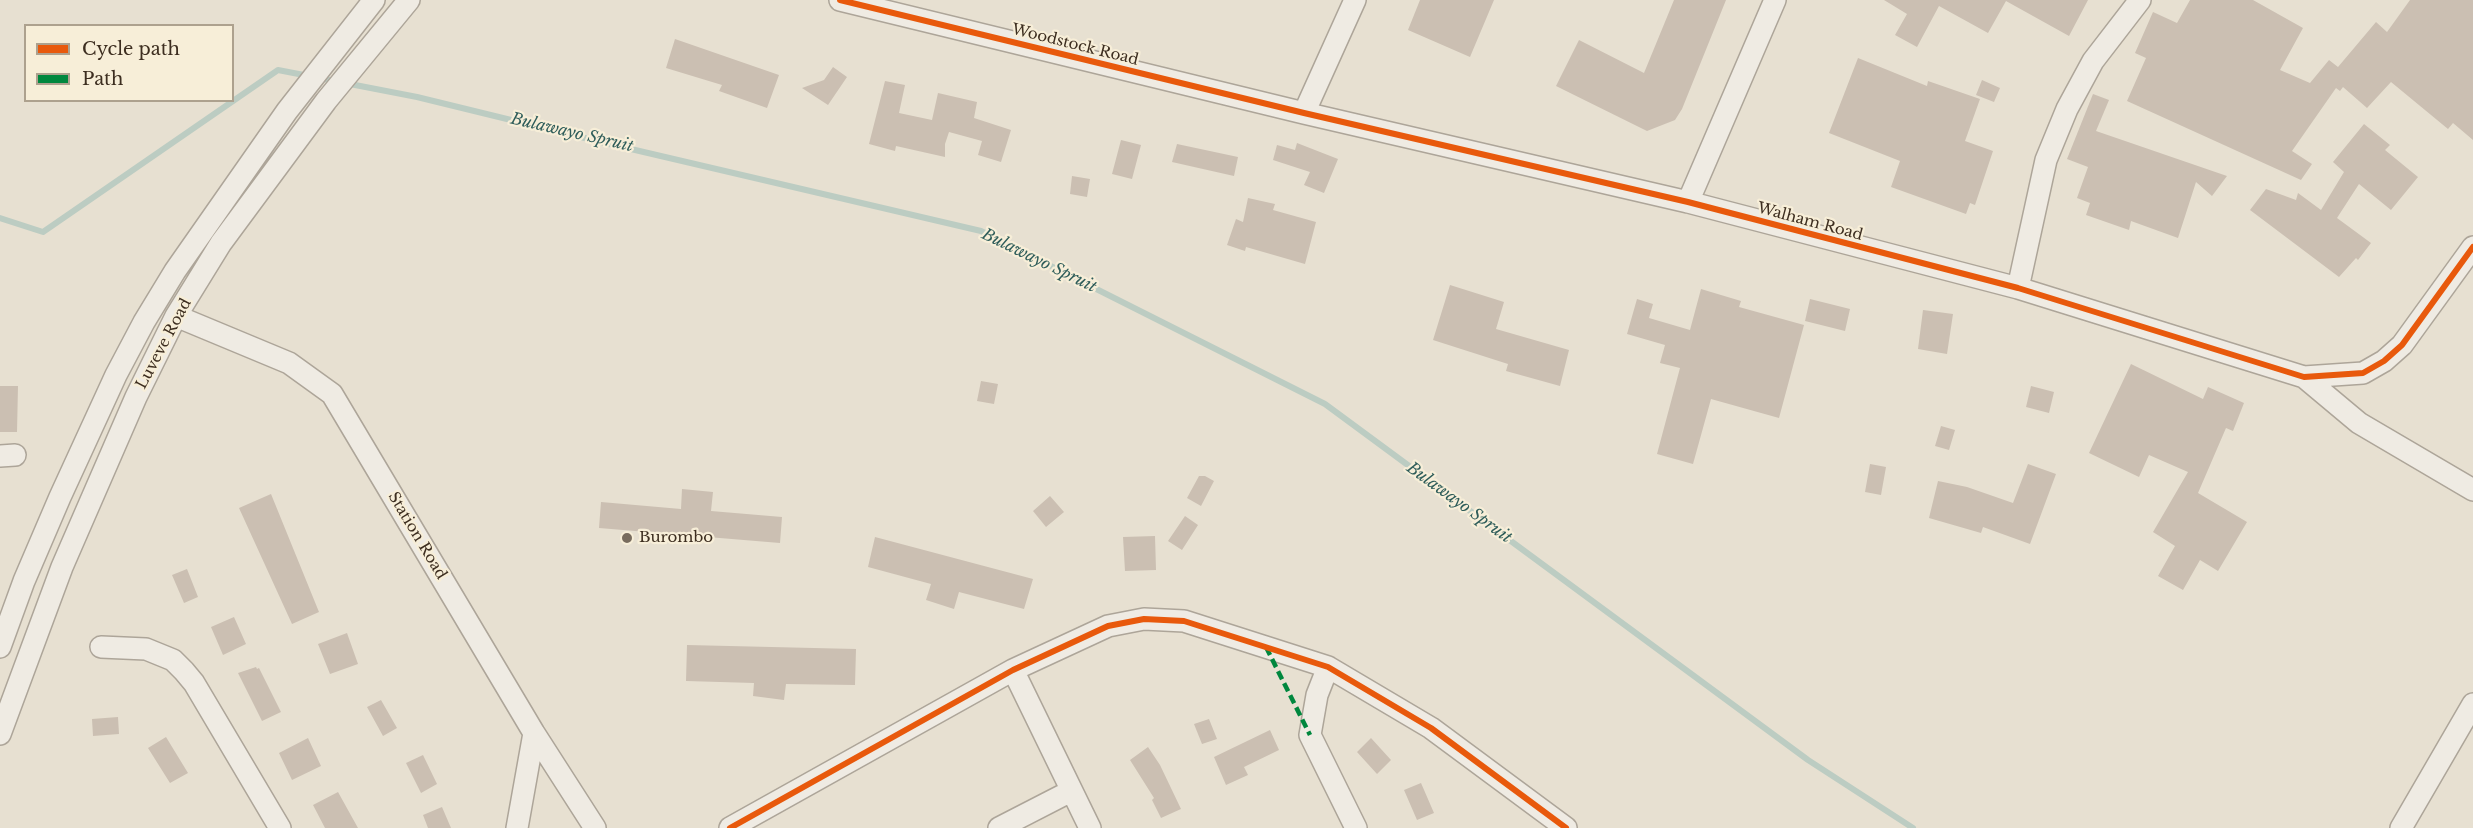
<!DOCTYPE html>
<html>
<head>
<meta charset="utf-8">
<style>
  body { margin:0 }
  #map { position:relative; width:2473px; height:828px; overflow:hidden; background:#e7e0d1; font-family:"Libre Baskerville",serif }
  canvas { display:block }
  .legend { position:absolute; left:24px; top:24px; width:210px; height:78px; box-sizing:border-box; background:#f7eed8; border:2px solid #ada18e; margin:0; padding:8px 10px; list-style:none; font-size:18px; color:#3d2e20 }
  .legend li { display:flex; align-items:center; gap:12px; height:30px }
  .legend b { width:30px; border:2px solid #ada18e }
</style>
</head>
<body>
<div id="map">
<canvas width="2473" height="828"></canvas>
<ul class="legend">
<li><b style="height:8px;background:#e8590c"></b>Cycle path</li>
<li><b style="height:8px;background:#00873e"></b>Path</li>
</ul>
</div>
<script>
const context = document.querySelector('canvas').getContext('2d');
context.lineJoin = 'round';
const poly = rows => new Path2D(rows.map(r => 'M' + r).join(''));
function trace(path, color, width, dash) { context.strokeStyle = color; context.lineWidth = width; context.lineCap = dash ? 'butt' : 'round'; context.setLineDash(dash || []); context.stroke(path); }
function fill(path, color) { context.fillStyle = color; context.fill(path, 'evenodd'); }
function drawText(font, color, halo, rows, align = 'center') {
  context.font = font + ' "Libre Baskerville",serif'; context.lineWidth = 4.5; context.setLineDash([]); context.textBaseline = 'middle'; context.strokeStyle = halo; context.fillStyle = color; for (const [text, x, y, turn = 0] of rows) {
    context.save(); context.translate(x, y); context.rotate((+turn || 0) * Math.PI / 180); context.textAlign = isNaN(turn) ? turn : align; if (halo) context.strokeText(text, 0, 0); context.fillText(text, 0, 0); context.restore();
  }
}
const stream = poly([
  [319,78,417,97,601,142,981,231,1325,404,1808,760,1913,828],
  [0,218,43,232,278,70,309,76]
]);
const building = poly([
  [1420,0,1494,0,1470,57,1408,30],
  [1674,0,1726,0,1682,109,1675,120,1647,131,1556,86,1579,40,1644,73],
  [1884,0,2088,0,2069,36,2006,1,1988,33,1939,6,1917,47,1895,35,1907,14],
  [2190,0,2253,0,2303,28,2280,70,2310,83,2329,60,2338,67,2376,22,2387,32,2410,0,2473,0,2473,140,2453,123,2448,129,2391,82,2367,108,2343,87,2340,91,2336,88,2292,151,2312,164,2301,180,2127,101,2146,58,2135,53,2153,12,2177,23],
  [675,39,779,75,767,108,719,91,722,85,666,68],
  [1858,58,1927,86,1928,81,1980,99,1965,141,1993,151,1975,205,1970,203,1966,214,1891,187,1900,161,1829,133],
  [833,67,847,77,828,105,802,88,824,80],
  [1982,80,2000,88,1994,102,1976,95],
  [885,81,905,85,899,113,932,120,938,93,977,102,974,118,1011,130,1001,162,978,155,982,141,949,132,945,144,945,157,896,146,895,151,869,144],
  [2093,94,2109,100,2096,131,2227,176,2212,196,2196,182,2178,238,2131,221,2129,230,2086,215,2090,203,2077,198,2088,167,2067,159],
  [2364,124,2390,145,2385,150,2418,177,2391,210,2359,184,2337,218,2371,243,2358,260,2356,258,2339,277,2250,210,2266,189,2296,200,2298,193,2321,210,2344,172,2333,162],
  [1121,140,1141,145,1132,179,1112,174],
  [1297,143,1338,159,1324,193,1304,185,1310,172,1273,160,1277,145,1295,150],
  [1177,144,1238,157,1234,176,1172,162],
  [1072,176,1090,179,1087,197,1070,194],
  [1248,198,1275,204,1273,210,1316,222,1305,264,1246,247,1245,251,1227,245,1236,219,1243,222],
  [1450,285,1504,302,1496,329,1569,350,1560,386,1506,371,1508,364,1433,340],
  [1701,289,1741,301,1739,307,1804,325,1779,418,1711,399,1693,464,1657,454,1680,368,1660,363,1665,345,1627,334,1637,299,1653,304,1649,318,1690,330],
  [1810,299,1850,309,1845,331,1805,321],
  [1923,310,1953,314,1947,354,1918,349],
  [2131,364,2203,399,2208,387,2244,403,2233,431,2226,428,2198,493,2247,522,2218,571,2200,560,2183,590,2158,576,2175,546,2153,532,2188,472,2149,455,2139,477,2089,453],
  [981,381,998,384,994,404,977,401],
  [0,386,18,386,17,432,0,432],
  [2031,386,2054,392,2049,413,2026,407],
  [1941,426,1955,430,1949,450,1935,446],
  [1870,464,1886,467,1881,495,1865,492],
  [2028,464,2056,474,2030,544,1983,527,1981,533,1929,518,1938,481,1967,487,2013,503],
  [1199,476,1205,476,1214,481,1201,506,1187,498],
  [682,489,713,492,711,511,782,517,780,543,599,528,601,502,681,509],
  [271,494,319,612,292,624,239,508],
  [1050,496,1064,512,1046,527,1033,511],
  [1185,516,1198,525,1182,550,1168,541],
  [1155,536,1156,570,1125,571,1123,537],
  [875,537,1033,579,1024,609,959,592,954,609,926,600,931,584,868,567],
  [187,569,198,597,184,603,172,575],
  [234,617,246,644,223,655,211,627],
  [347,633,358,664,330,674,318,644],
  [687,645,856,649,855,685,786,684,784,700,753,696,754,683,686,681],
  [256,667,257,669,259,668,281,712,262,721,238,673],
  [381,700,397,728,383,736,367,707],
  [118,717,119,734,93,736,92,719],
  [1209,719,1217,739,1202,744,1194,724],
  [1270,730,1279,750,1244,767,1248,775,1226,785,1214,757],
  [166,737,188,773,170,783,148,748],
  [308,738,321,766,292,780,279,753],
  [1371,738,1391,760,1377,774,1357,752],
  [1148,747,1160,765,1181,809,1161,818,1152,800,1154,798,1130,760],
  [423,755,437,784,421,793,406,763],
  [1421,783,1434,813,1417,820,1404,790],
  [338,792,358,828,325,828,313,805],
  [442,807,451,828,428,828,423,815]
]);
const minor = poly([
  [840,0,1304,113,1688,202,2018,288,2304,377,2363,373,2384,361,2402,345,2473,247],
  [1304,113,1355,0],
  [1688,202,1775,0],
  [2018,288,2046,160,2067,109,2093,61,2140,0],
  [176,316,289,363,332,394,534,733,595,828],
  [2304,377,2359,423,2473,490],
  [0,456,15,455],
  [0,647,24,581,60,497,116,375,144,322,175,271,287,111,374,0],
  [101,647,146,649,173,660,184,671,194,683,280,828],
  [1328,667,1317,695,1310,735,1356,828],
  [1013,670,1090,828],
  [0,734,62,567,136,397,176,316,221,243,326,101,409,0],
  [517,828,534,733],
  [730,828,1013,670,1108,626,1144,619,1184,621,1328,667,1431,728,1566,828],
  [999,828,1071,791],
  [2401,828,2473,704]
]);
const quiet = poly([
  [1266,647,1310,735]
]);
const cycleway = poly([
  [840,0,1304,113,1688,202,2018,288,2304,377,2363,373,2384,361,2402,345,2473,247],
  [730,828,1013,670,1108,626,1144,619,1184,621,1328,667,1431,728,1566,828]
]);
const markers = [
  [627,538,6,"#786c5e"]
];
const streetNames = [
  ["Woodstock Road",1075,45,14],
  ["Walham Road",1810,222,15],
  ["Luveve Road",164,344,-62],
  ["Station Road",417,536,59]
];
const poiNames = [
  ["Burombo",639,538]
];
const waterNames = [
  ["Bulawayo Spruit",572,133,13],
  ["Bulawayo Spruit",1039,261,26],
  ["Bulawayo Spruit",1459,503,36]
];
trace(stream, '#bcccc2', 6);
fill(building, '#cbbfb2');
trace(minor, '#ada599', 24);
trace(minor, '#efebe3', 21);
trace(quiet, '#00873e', 4.5, [9, 4.5]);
trace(cycleway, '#e8590c', 6);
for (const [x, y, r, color] of markers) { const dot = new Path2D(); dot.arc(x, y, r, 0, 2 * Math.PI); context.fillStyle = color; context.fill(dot); trace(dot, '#f7eed8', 2); }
drawText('15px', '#3d2e20', '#f7eed8', streetNames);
drawText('15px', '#3d2e20', '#f7eed8', poiNames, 'left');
drawText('italic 16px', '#2f5d5a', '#f7eed8', waterNames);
</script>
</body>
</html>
